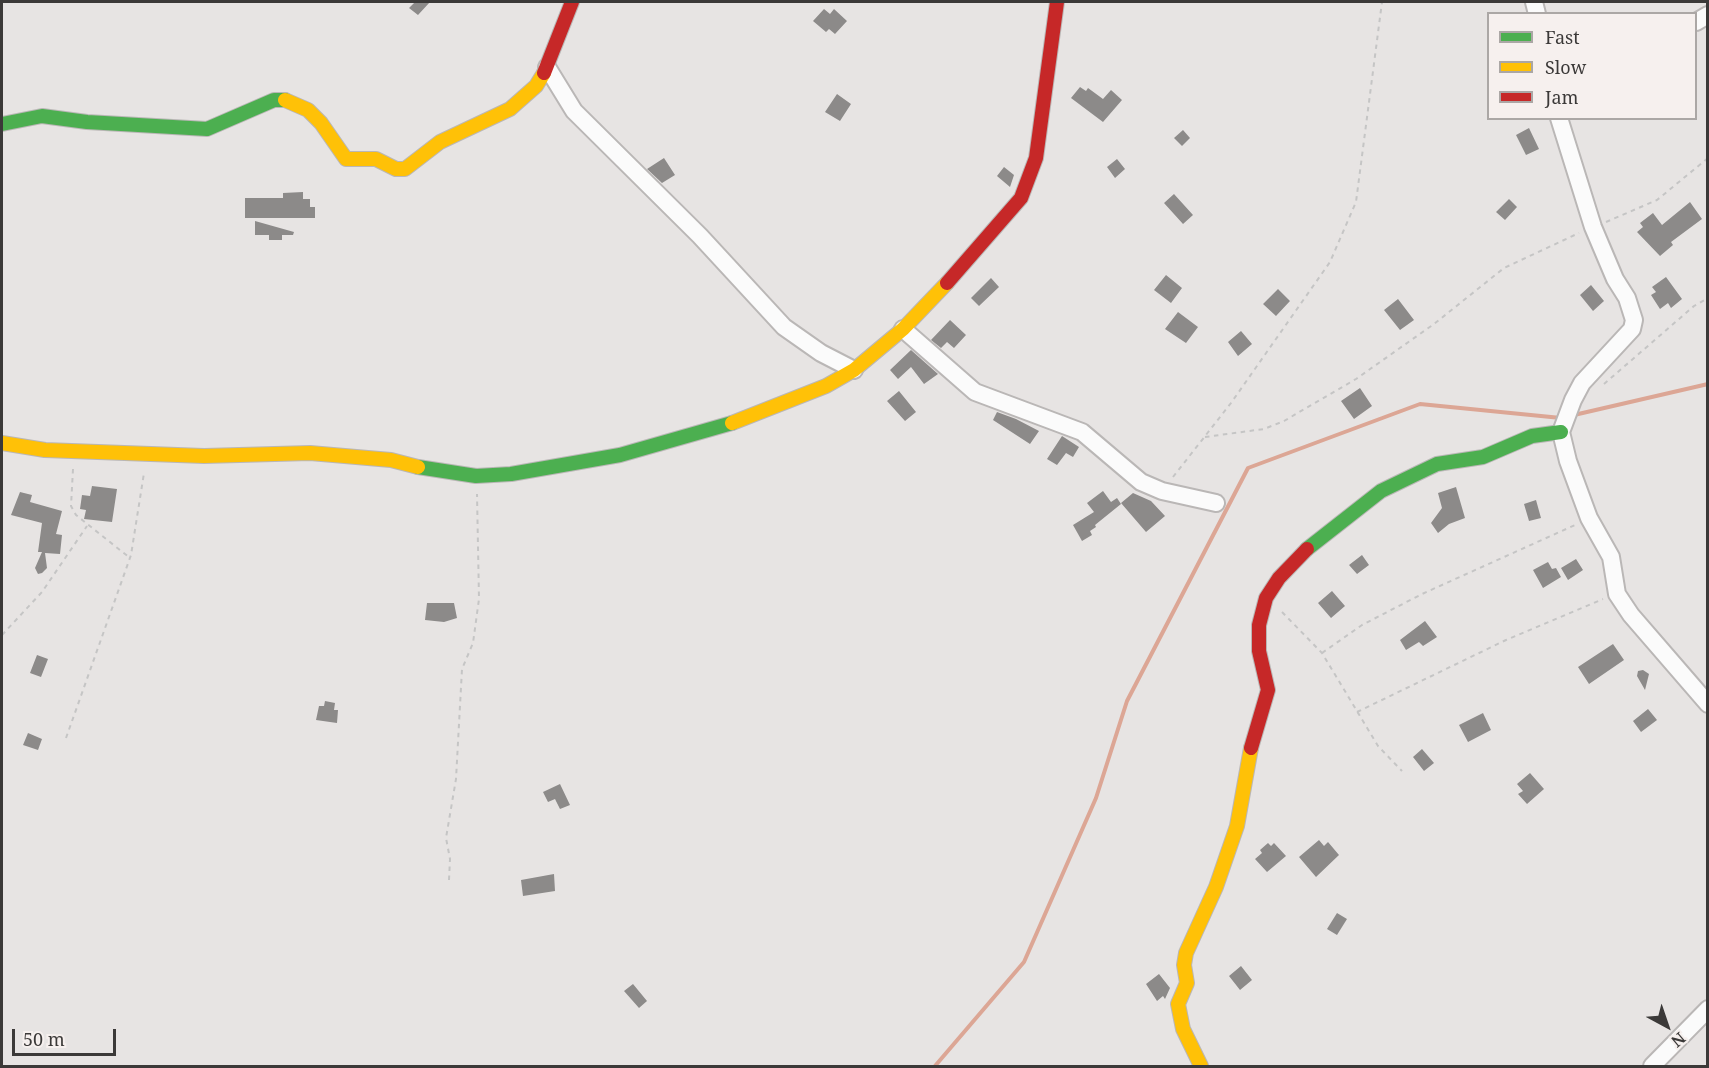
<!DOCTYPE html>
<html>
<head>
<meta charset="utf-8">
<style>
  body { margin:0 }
  #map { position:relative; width:1709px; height:1068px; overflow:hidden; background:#e7e4e3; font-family:"Noto Serif",serif }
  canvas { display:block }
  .frame { position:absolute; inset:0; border:3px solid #3b3938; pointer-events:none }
  .legend { position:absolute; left:1487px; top:12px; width:210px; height:108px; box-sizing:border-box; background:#f6f0ee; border:2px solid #aba7a5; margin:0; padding:8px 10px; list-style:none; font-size:18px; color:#3b3938 }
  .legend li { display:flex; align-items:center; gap:12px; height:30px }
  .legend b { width:30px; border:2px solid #aba7a5 }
  .north { position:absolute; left:1637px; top:996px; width:60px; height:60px; -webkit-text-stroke:4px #f6f0ee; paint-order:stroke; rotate:140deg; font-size:16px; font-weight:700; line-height:24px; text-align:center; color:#3b3938 }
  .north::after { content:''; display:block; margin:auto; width:21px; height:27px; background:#3b3938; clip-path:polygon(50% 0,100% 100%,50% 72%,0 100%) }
  .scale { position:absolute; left:12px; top:1029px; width:104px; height:27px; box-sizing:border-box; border:3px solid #3b3938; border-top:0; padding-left:8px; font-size:18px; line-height:21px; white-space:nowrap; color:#3b3938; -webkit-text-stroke:4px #f6f0ee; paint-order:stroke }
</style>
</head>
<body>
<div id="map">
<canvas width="1709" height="1068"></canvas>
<div class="frame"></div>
<ul class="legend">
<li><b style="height:8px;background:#4caf50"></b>Fast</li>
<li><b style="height:8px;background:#ffc107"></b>Slow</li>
<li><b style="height:8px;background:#c62828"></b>Jam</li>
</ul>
<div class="north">N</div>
<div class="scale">50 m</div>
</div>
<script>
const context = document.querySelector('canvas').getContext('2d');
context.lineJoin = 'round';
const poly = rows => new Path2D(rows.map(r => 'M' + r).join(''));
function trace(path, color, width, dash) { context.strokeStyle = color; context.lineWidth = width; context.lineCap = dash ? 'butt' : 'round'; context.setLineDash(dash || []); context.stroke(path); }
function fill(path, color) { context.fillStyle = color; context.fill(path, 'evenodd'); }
const stream = poly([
  [1574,415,1708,384],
  [935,1066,1024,962,1096,798,1127,701,1248,468,1420,404,1561,418]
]);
const building = poly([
  [415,2,430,2,418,15,409,8],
  [824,9,830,14,834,9,847,21,835,34,829,29,826,32,813,21],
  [1080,87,1086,91,1088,88,1103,99,1111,90,1122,100,1103,122,1071,98],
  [837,94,851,104,840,121,825,112],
  [1529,128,1539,149,1526,155,1516,135],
  [1183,130,1190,138,1182,146,1174,138],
  [664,158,675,175,662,183,647,169],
  [1117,159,1125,169,1115,178,1107,167],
  [1004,167,1014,175,1010,187,997,176],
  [303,192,303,199,310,199,310,207,315,207,315,218,245,218,245,198,283,198,283,193],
  [1174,194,1193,215,1183,224,1164,203],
  [1509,199,1517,207,1505,220,1496,212],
  [1690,202,1702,219,1671,242,1673,245,1660,256,1637,232,1643,227,1640,223,1653,213,1662,225],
  [255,221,294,232,293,235,282,235,282,240,269,240,269,235,255,235],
  [1166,275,1182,288,1171,303,1154,290],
  [1666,277,1682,299,1671,308,1668,303,1660,309,1651,295,1656,292,1652,287],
  [991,278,999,287,979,306,971,298],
  [1591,285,1604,301,1593,311,1580,295],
  [1278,289,1290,301,1276,316,1263,304],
  [1398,299,1414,320,1400,330,1384,310],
  [1178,312,1198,327,1186,343,1165,329],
  [950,320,966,335,954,348,947,342,941,348,931,340],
  [1241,331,1252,344,1238,356,1228,342],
  [911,350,938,374,924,384,911,367,898,379,890,370],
  [1360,388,1372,406,1354,419,1341,401],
  [899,391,916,412,905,421,887,401],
  [997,412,1016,419,1039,431,1030,444,993,420],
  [1062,436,1079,447,1073,457,1066,453,1057,465,1047,459],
  [92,486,117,489,112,522,84,519,86,510,80,509,82,495,90,496],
  [1456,487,1465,518,1449,524,1438,533,1431,523,1442,508,1438,493],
  [1103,491,1111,502,1117,498,1121,504,1095,525,1096,527,1090,531,1092,535,1082,541,1073,525,1094,512,1087,503],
  [20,492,32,495,30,502,62,511,56,534,62,535,60,554,45,553,47,568,42,573,38,574,35,568,42,552,38,552,42,523,11,515],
  [1133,493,1151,501,1165,516,1146,532,1121,503],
  [1536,500,1541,518,1529,521,1524,504],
  [1362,555,1369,565,1357,574,1349,565],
  [1576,559,1583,570,1568,580,1561,568],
  [1548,562,1552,569,1556,568,1561,577,1543,588,1533,570],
  [1332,591,1345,606,1331,618,1318,603],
  [427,603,454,603,457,618,444,622,425,620],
  [1425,621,1437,637,1423,646,1419,642,1406,650,1400,640],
  [1613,644,1624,660,1589,684,1578,667],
  [37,655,48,659,41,677,30,673],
  [1643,670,1649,674,1645,690,1637,676,1638,671],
  [325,701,335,703,334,710,338,710,337,723,316,720,319,706,324,706],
  [1648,709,1657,720,1641,732,1633,721],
  [1483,713,1491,730,1468,742,1459,725],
  [28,733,42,739,38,750,23,745],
  [1422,749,1434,763,1424,771,1413,757],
  [1530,773,1544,789,1527,804,1518,794,1523,791,1517,784],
  [560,784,570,805,560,809,555,799,548,802,543,792],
  [1319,840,1324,846,1328,842,1339,855,1316,877,1299,857],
  [1268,843,1271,846,1274,843,1286,856,1267,872,1255,859,1262,853,1260,850],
  [554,874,555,891,523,896,521,880],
  [1337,913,1347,919,1337,935,1327,929],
  [1241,966,1252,980,1240,990,1229,976],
  [1159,974,1170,988,1165,999,1163,996,1157,1001,1146,984],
  [633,984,647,1001,639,1008,624,991]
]);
const path = poly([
  [1606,222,1657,200,1708,158],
  [1604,384,1694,306,1708,298],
  [1205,437,1264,429,1284,421,1356,379,1434,324,1504,268,1579,233],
  [73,469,71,506,76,515,130,558],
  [1173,477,1231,403,1330,262,1356,202,1382,2],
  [1282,612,1322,653,1378,746,1402,771],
  [2,635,42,592,87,526],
  [1322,653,1362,625,1422,594,1575,525],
  [1357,712,1506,640,1603,599],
  [66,738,131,555,144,473],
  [449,880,450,859,446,838,456,779,462,669,473,643,479,599,477,494]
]);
const street = poly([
  [1534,2,1537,14],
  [1696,22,1708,15],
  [547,67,574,111,700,236,784,327,821,353,854,370],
  [1559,118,1593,227,1615,279,1627,298,1634,320,1632,329,1582,383,1573,400,1561,432,1568,461,1589,518,1611,557,1617,594,1631,615,1708,704],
  [903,329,975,392,1082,432,1141,482,1162,491,1216,503],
  [1652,1066,1708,1009]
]);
const fast = poly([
  [2,124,42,116,87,122,207,129,274,100,285,100],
  [418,467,476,476,511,474,620,455,732,423],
  [1307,549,1381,491,1437,464,1483,457,1532,436,1561,432]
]);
const slow = poly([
  [285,100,308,110,321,123,346,159,376,159,396,169,405,169,440,142,510,109,536,86,544,73],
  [732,423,826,386,854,370,903,329,947,283],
  [2,443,45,450,204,456,310,453,391,460,418,467],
  [1201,1066,1183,1029,1178,1004,1187,983,1184,965,1186,953,1216,887,1237,826,1251,748]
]);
const jam = poly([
  [544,73,572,2],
  [947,283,1021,198,1036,158,1057,2],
  [1251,748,1268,690,1259,651,1259,625,1266,598,1279,578,1307,549]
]);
trace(stream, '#dca695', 4);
fill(building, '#8c8a89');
trace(street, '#bab7b6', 20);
trace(fast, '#bab7b6', 16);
trace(slow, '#bab7b6', 16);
trace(jam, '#bab7b6', 16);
trace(path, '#c5c5c5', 2, [4.5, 4.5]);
trace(street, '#fbfbfb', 16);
trace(fast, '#4caf50', 14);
trace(slow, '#ffc107', 14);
trace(jam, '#c62828', 14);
</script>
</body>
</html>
